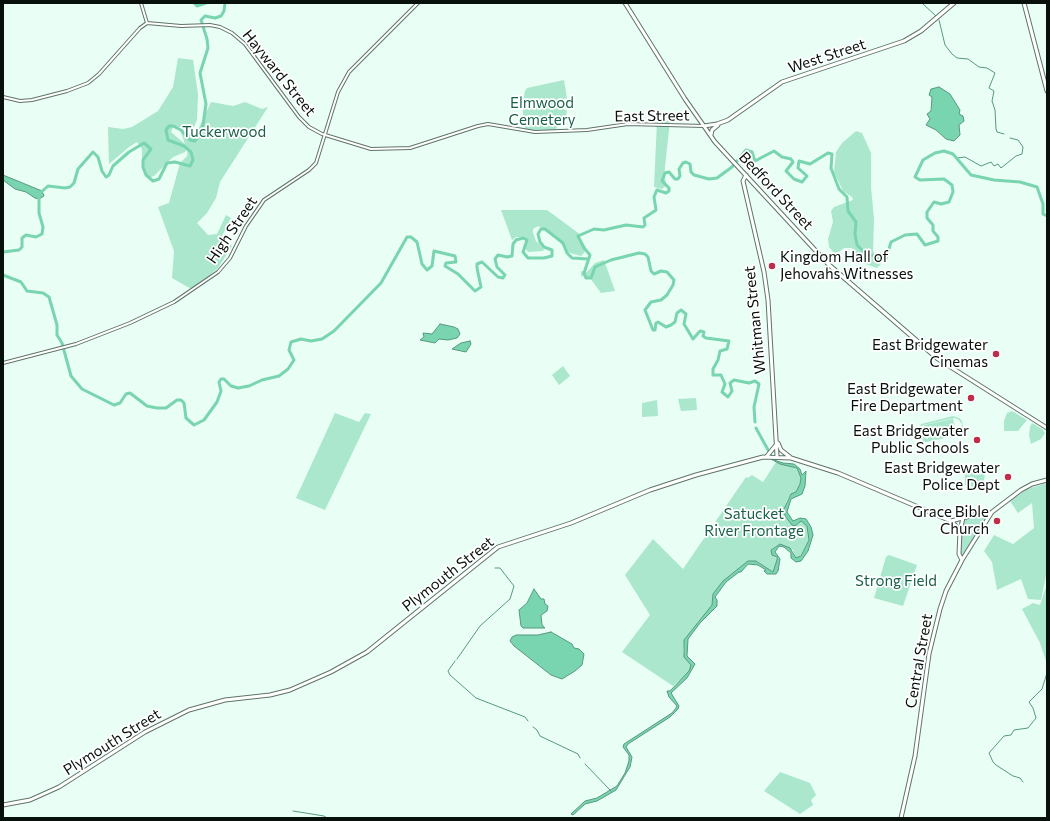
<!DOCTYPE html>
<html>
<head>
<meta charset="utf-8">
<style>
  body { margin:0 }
  #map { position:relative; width:1050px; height:821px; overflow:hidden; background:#e9fef4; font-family:Commissioner,sans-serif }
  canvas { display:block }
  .frame { position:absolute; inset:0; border:4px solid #08100c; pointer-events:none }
</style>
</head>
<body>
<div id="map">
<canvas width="1050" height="821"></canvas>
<div class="frame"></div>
</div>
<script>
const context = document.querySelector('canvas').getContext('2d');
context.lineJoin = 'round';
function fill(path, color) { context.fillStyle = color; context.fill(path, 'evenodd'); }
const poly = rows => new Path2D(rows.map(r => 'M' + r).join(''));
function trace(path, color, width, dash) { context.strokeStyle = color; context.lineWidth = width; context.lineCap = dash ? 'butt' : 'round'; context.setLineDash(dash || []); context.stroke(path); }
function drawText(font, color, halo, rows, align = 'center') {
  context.font = font + ' Commissioner,sans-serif'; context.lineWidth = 3.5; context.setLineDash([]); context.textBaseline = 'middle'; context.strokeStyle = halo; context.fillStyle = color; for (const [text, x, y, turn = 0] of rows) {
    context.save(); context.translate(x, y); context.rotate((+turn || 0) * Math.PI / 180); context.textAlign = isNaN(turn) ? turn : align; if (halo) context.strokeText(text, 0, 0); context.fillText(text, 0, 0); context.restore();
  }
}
const green = poly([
  [178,58,193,60,198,94,197,120,194,127,173,127,171,132,185,144,181,133,185,132,196,134,211,102,233,106,245,102,262,109,268,107,220,182,216,198,207,213,197,223,208,235,217,234,226,215,231,218,222,236,232,246,218,268,193,290,172,278,174,251,158,207,169,203,180,163,187,156,188,148,185,152,173,157,154,176,148,178,142,169,142,149,137,142,129,147,109,164,108,127,123,129,132,127,158,111,173,87],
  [564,80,567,98,557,101,559,106,567,111,566,116,557,126,556,131,525,130,522,104,525,91,527,88],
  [657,121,670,121,664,176,667,185,662,189,654,187],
  [856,131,862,133,871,153,871,187,874,219,873,251,881,264,877,268,863,263,852,248,844,248,836,254,834,253,829,247,828,239,833,222,831,211,834,207,853,200,852,197,843,191,834,172,836,152,842,143],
  [501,210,547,210,581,235,579,238,586,247,584,253,581,256,567,252,555,235,538,226,533,229,533,233,536,241,544,249,543,251,528,252,525,248,525,239,523,237,516,237,512,240],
  [604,260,615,291,601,293,590,278,581,276,581,271,587,272,595,263],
  [563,366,570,376,559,385,552,375],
  [696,398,697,410,681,411,678,399],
  [657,400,658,416,642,417,642,403],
  [1012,411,1027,420,1018,431,1004,431,1004,421,1007,413],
  [335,413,359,422,365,413,371,414,325,510,296,498],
  [953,416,959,418,962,421,963,427,962,432,963,434,922,443,923,440,918,433,921,424],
  [955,418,959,420,962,424,961,430,958,433,934,438,956,433,953,419,924,425,928,439,921,436,920,429,923,425],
  [1032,423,1042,429,1045,433,1041,439,1031,444,1029,435,1030,427],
  [776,462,797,468,801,478,800,484,796,492,791,494,787,500,784,509,785,516,792,525,797,525,801,521,807,526,810,535,807,544,799,558,796,558,793,550,780,544,774,547,771,550,777,560,773,572,757,561,745,564,723,581,713,594,712,605,684,640,683,652,691,665,689,671,673,686,622,652,650,615,625,575,653,539,683,569,746,477,748,478,752,475,763,482],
  [967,466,975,466,986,469,984,480,980,485,974,487,965,485,965,468],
  [1047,483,1047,571,1041,600,1028,599,1021,579,997,590,992,562,984,551,994,535,1013,544,1034,528,1032,503,1018,513,1010,501,1027,489],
  [986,513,987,516,964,556,961,556,961,529,963,523,966,519],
  [889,555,917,565,903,606,874,598,886,557],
  [1047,584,1047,664,1040,643,1022,609,1033,603,1040,605],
  [780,772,810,783,816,795,811,800,813,805,800,814,764,791]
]);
const water = poly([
  [939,87,950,94,960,110,959,114,963,116,964,121,959,125,960,135,954,141,946,139,936,130,926,125,930,119,927,114,931,111,932,97,929,95,931,89,939,87],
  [3,175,42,191,44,196,39,199,35,198,26,192,15,189,3,180,3,175],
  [440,324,454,327,458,329,460,334,457,338,448,340,439,339,435,343,420,340,424,337,423,333,432,334,440,324],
  [470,341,471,344,466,352,452,349,461,343,470,341],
  [771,459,783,463,794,464,800,469,802,475,806,471,805,486,802,494,791,499,787,512,793,521,800,518,806,519,811,527,813,535,808,551,801,561,796,562,791,558,791,553,784,547,779,546,775,552,780,559,778,571,776,574,767,574,764,571,766,570,758,565,748,564,741,572,739,572,726,582,715,597,717,600,717,606,700,623,688,639,687,656,695,664,687,678,671,693,679,706,678,709,670,717,628,744,626,747,632,757,630,767,616,790,597,801,585,804,573,815,571,814,585,801,597,798,617,786,625,773,629,761,629,755,623,747,624,744,672,713,676,708,677,706,669,697,667,691,670,691,689,671,691,665,684,657,684,640,712,605,713,594,723,581,748,561,756,561,773,572,777,560,777,557,772,555,771,550,780,544,790,548,796,558,801,556,809,540,807,526,801,521,795,526,792,525,785,516,784,509,791,494,796,492,800,484,801,478,797,468,780,464,771,459],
  [534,589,541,599,544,599,545,604,548,606,547,611,541,615,542,625,545,628,523,628,521,626,519,610,527,603,534,589],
  [551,632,572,644,574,648,579,649,584,654,582,665,575,671,562,679,551,675,514,646,510,641,512,637,516,635,538,635,551,632]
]);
const stream = poly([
  [922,3,936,16],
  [939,20,945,45,952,54,957,58,968,59,979,67,987,68,995,73,989,88,994,91,992,101,995,110,996,129,997,132,1004,134],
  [957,158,965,157,981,166,991,162,994,166,998,164,1001,168,1016,156,1022,154,1023,147,1018,140,1010,138],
  [457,659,480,626,510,599,514,586,500,568,495,568],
  [455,661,448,671,450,675,476,698,525,717,528,721],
  [533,727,537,730,540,736,578,754,580,758],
  [585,764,611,791],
  [1023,782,1020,778,1013,776,996,765,993,762,989,753,1004,736,1011,735,1014,730,1028,728,1036,718,1033,708,1029,702,1042,689,1047,673],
  [293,811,324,816,327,818]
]);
const river = poly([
  [194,3,197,6,206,3],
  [39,194,48,186,65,188,70,187,74,183,78,169,93,152,98,157,102,171,106,177,109,175,113,166,129,152,144,143,151,149,143,160,143,167,146,175,153,181,159,179,167,163,175,162,190,166,193,160,191,152,184,146,168,140,166,130,169,126,173,126,181,130,190,140,195,141,198,137,203,125,206,104,200,73,208,48,207,39,201,20,205,16,215,18,221,16,224,11,225,3],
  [3,252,19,250,22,247,22,238,26,235,36,237,42,234,43,227,39,213,39,196],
  [3,275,21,282,27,291,43,293,49,297,57,325,57,335,62,343,71,376,82,389,114,405,120,403,126,394,130,393,147,406,157,408,166,408,177,400,181,400,184,403,186,418,194,425,204,420,217,402,221,391,219,382,221,379,224,379,231,386,238,388,249,386,262,380,279,376,288,369,294,360,289,350,291,342,301,339,311,341,322,339,334,331,381,283,407,237,411,237,417,242,422,264,427,270,432,266,434,251,455,256,456,262,446,263,445,266,458,274,475,291,481,287,477,268,477,264,482,262,498,277,503,278,505,275,497,267,495,259,498,255,507,257,512,256,513,244,516,240,523,238,527,240,523,252,528,258,544,258,552,256,552,250,544,247,540,242,538,234,541,229,545,229,563,243,567,253,572,258,588,259],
  [755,422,754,407,759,384,755,381,749,383,734,380,730,383,732,391,728,397,722,392,725,384,721,375,713,375,713,369,718,360,720,351,727,349,729,341,706,338,703,336,704,332,700,331,693,339,684,324,686,314,681,310,677,313,675,322,671,325,666,327,658,322,656,323,655,330,653,330,645,310,651,302,661,300,667,295,673,285,674,280,667,272,661,271,654,274,651,271,648,257,645,254,639,253,611,260,595,267,591,278,586,278,584,273,590,255,584,248,578,236,594,229,604,230,626,225,643,227,645,225,644,218,656,210,654,197,656,192,657,190,666,193,669,191,669,188,662,181,665,173,669,172,675,179,678,179,680,176,679,169,683,163,686,162,690,164,691,172,694,175,709,179,717,178,732,167,746,150,752,152,755,161,774,151,782,157,791,159,793,162,786,171,794,179,802,182,807,176,798,168,799,161,810,164,828,153,832,154,831,168,839,189,847,197,848,211,856,222,855,234,857,245,865,253,884,260,886,259,891,242,905,235,917,234,925,245,938,241,938,237,933,231,933,225,927,218,927,212,934,202,941,204,949,202,953,192,952,185,944,179,920,180,915,177,923,160,935,153,944,151,953,154,971,175,994,180,1020,182,1037,187,1043,204,1043,214,1047,216],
  [756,428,773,459]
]);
const minor = poly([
  [141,3,147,23,181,26,210,25,220,27,232,33,245,44,299,117,309,127,322,134,371,149,410,148,478,126,488,124,535,132,587,130,628,124,704,126],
  [3,97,20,101,32,100,67,91,88,83,99,74,140,28,147,23],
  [3,363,76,344,130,323,174,302,218,272,230,258,246,226,264,200,309,170,316,163,338,92,349,72,418,3]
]);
const major = poly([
  [625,3,685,99,715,142,828,264,938,359,1047,428],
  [1024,3,1047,91],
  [704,126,717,124,728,120,782,82,904,41,921,31,954,3],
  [711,135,712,130,718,125],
  [746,175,743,181,764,272,768,300,777,456],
  [778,443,781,450,790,457],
  [767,456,776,445],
  [951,521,960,530],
  [962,560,959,554,960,531,963,518],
  [3,805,30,800,59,787,145,732,189,710,225,700,270,695,290,690,331,672,367,652,498,547,571,523,650,490,696,475,763,457,791,458,838,473,951,521,985,512,990,513],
  [901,818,915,756,929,654,940,609,946,591,962,560,992,512,1021,490,1032,484,1047,480]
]);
const markers = [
  [772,266,4,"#bf2e49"],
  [996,354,4,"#bf2e49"],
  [971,398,4,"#bf2e49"],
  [977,440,4,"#bf2e49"],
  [1008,477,4,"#bf2e49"],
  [997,521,4,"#bf2e49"]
];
const streetNames = [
  ["West Street",827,56,-18],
  ["Hayward Street",279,73,51],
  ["East Street",652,116,-1],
  ["Bedford Street",776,191,47],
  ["High Street",232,230,-56],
  ["Whitman Street",755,320,-96],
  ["Plymouth Street",448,574,-38],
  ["Central Street",919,661,-80],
  ["Plymouth Street",112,742,-32]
];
const parkNames = [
  ["Elmwood",542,103],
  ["Cemetery",542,120],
  ["Tuckerwood",224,132],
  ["Satucket",754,514],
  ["River Frontage",754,531],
  ["Strong Field",896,581]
];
const poiNames = [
  ["Kingdom Hall of",780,257,"left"],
  ["Jehovahs Witnesses",780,274,"left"],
  ["East Bridgewater",988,345],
  ["Cinemas",988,362],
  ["East Bridgewater",963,389],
  ["Fire Department",963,406],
  ["East Bridgewater",969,431],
  ["Public Schools",969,448],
  ["East Bridgewater",1000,468],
  ["Police Dept",1000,485],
  ["Grace Bible",989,512],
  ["Church",989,529]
];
fill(green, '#abe7cd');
fill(water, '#79d4b0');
trace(water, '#57997f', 1);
trace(stream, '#57997f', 1);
trace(river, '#79d4b0', 3);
trace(minor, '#60736a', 4);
trace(major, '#60736a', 5);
trace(minor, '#fff', 2);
trace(major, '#fff', 3);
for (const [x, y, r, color] of markers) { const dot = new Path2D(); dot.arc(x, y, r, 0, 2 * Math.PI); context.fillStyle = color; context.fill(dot); trace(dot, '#fff', 1.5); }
drawText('15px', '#08100c', '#fff', streetNames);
drawText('15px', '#1a6149', '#fff', parkNames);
drawText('15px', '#08100c', '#fff', poiNames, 'right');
</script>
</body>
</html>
